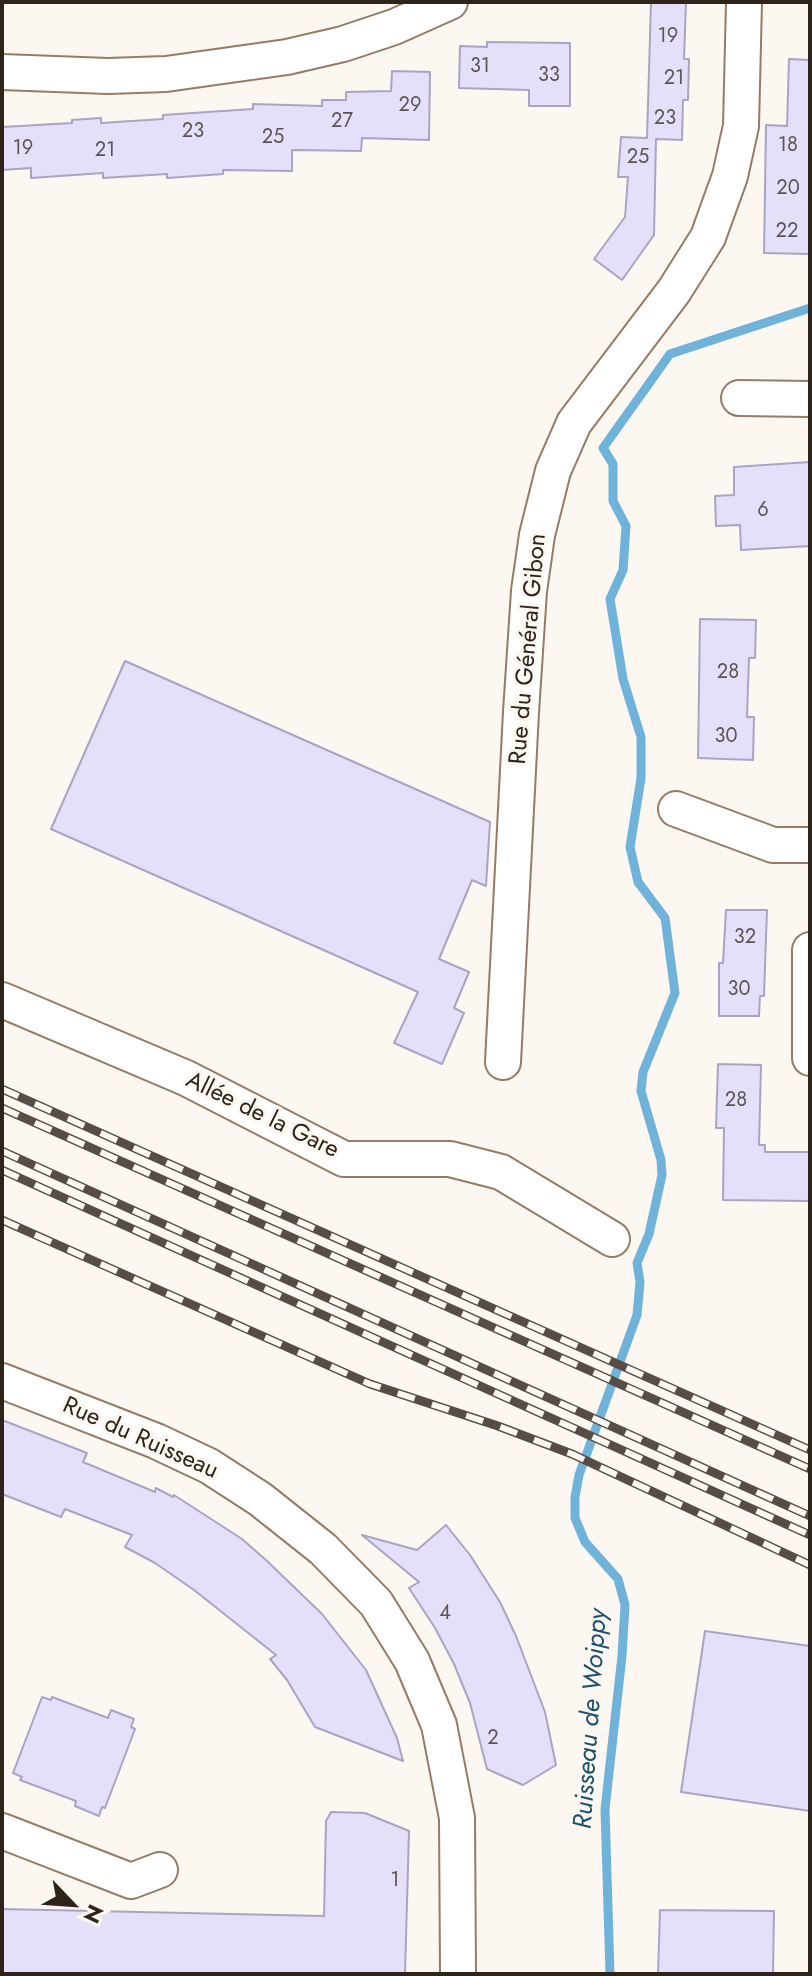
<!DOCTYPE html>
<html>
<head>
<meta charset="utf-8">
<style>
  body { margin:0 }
  #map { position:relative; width:812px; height:1976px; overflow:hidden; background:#fdf7f2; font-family:Jost,sans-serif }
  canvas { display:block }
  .frame { position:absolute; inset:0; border:4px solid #2e241a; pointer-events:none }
  .north { position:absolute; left:32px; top:1864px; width:80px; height:80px; -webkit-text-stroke:6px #fdf7f2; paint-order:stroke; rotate:115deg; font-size:22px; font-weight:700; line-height:32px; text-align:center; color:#2e241a }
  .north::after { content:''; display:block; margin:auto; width:28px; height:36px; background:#2e241a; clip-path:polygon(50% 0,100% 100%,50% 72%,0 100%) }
</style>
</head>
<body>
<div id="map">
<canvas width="812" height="1976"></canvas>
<div class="frame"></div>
<div class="north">N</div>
</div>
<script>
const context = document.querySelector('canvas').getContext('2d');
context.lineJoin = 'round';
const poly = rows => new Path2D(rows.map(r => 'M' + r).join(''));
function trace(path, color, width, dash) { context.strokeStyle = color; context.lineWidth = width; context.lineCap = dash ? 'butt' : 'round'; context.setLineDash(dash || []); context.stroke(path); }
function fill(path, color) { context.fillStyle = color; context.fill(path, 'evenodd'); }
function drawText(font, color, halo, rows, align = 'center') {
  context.font = font + ' Jost,sans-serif'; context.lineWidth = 7; context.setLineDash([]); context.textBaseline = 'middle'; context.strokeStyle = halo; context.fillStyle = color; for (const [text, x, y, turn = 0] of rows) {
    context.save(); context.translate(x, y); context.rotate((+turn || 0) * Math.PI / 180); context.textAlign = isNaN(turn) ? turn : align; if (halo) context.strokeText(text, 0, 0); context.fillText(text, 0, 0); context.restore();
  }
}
const stream = poly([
  [610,1974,605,1809,622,1656,625,1605,618,1579,585,1542,575,1518,575,1497,579,1475,637,1315,640,1282,637,1263,649,1234,662,1175,661,1160,641,1091,643,1072,675,993,665,918,638,882,630,847,641,778,641,737,623,679,610,599,623,570,626,526,613,501,613,464,603,448,670,354,810,308]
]);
const building = poly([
  [651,2,686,2,684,59,689,59,688,100,683,100,682,140,656,139,654,235,622,280,594,259,625,217,628,177,618,177,621,137,647,138,651,2],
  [487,42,570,43,570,106,529,106,529,90,459,88,460,46,487,47,487,42],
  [789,59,810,60,810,254,764,253,766,125,787,126,789,59],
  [392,71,430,72,429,140,362,138,361,151,292,150,292,171,223,170,223,174,167,178,167,174,103,178,103,173,31,178,31,168,2,170,2,127,72,123,72,120,101,118,101,123,163,119,163,115,253,109,253,104,322,106,322,100,346,100,346,92,391,91,392,71],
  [810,462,810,546,741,550,740,525,716,526,715,496,734,495,734,467,810,462],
  [700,619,756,620,755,658,749,658,747,717,754,717,753,760,698,758,700,619],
  [125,661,490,822,486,886,472,880,439,959,469,972,454,1008,464,1013,442,1064,394,1043,418,992,51,829,125,661],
  [726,910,767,910,764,996,760,996,759,1016,719,1016,719,963,723,963,726,910],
  [718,1064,761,1065,759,1145,765,1145,765,1152,810,1152,810,1201,723,1200,724,1128,716,1128,718,1064],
  [2,1420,87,1453,83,1462,155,1492,156,1488,173,1497,174,1495,242,1539,266,1560,322,1614,366,1670,397,1738,403,1761,315,1727,287,1680,270,1659,276,1655,194,1590,155,1563,125,1547,132,1535,65,1509,61,1517,2,1494,2,1420],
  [446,1525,470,1555,500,1602,516,1636,545,1712,556,1765,523,1785,487,1769,470,1703,454,1664,435,1628,409,1588,419,1582,362,1535,417,1550,446,1525],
  [705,1631,810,1646,810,1811,681,1792,705,1631],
  [42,1697,51,1700,52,1697,108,1718,111,1710,134,1719,131,1727,135,1729,105,1808,102,1807,99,1816,75,1806,76,1801,20,1780,22,1777,13,1773,42,1697],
  [331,1812,365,1813,409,1831,405,1974,2,1974,2,1909,324,1916,326,1821,331,1812],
  [660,1910,774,1911,773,1974,658,1974,660,1910]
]);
const minor = poly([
  [2,72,108,76,166,74,287,57,343,44,394,27,450,2],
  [739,398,810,399],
  [676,809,773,845,810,845],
  [810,950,810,1058],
  [2,1000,186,1078,344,1159,450,1159,501,1172,612,1239],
  [503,1062,521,712,529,591,537,535,553,471,574,423,674,291,708,237,730,176,741,126,744,2],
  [2,1381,156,1441,209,1466,260,1499,323,1549,376,1603,412,1661,439,1725,457,1818,458,1974],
  [2,1831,131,1881,160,1870]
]);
const rail = poly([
  [2,1089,810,1450],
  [2,1108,810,1469],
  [2,1151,810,1516],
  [2,1170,810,1535],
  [2,1220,370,1384,498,1426,572,1454,810,1565]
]);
const numberNames = [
  ["19",668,37],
  ["31",480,67],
  ["33",549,76],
  ["21",674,79],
  ["29",410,106],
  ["23",665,119],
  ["27",342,122],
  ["23",193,132],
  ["25",273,138],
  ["18",788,146],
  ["19",23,149],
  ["21",105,151],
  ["25",638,158],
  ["20",788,189],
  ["22",787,232],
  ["6",763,511],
  ["28",728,673],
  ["30",726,737],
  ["32",745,938],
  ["30",739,990],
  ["28",736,1101],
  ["4",445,1614],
  ["2",493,1739],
  ["1",395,1881]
];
const streetNames = [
  ["Rue du Général Gibon",529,649,-85],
  ["Allée de la Gare",262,1116,26],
  ["Rue du Ruisseau",140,1439,24]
];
const waterNames = [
  ["Ruisseau de Woippy",592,1719,-86]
];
trace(stream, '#6fb2da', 9);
fill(building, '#e5e0fa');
trace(building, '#aaa4c4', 2);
trace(minor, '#967b65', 38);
trace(minor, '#fff', 34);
trace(rail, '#574d44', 9);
trace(rail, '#fdf7f2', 6, [18]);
drawText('20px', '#5c5352', null, numberNames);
drawText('24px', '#2e241a', '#fdf7f2', streetNames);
drawText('italic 26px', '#1b506b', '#fdf7f2', waterNames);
</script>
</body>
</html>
